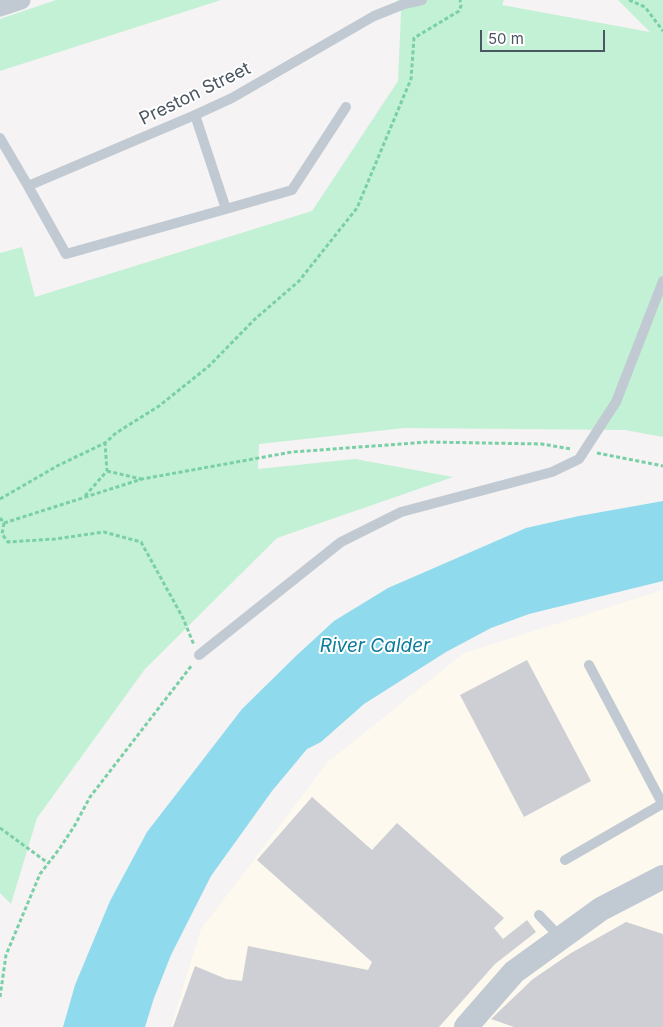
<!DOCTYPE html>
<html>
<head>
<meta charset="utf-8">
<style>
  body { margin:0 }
  #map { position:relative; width:663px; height:1027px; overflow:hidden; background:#f5f3f3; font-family:Inter,sans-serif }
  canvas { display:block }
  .scale { position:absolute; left:480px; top:30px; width:125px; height:22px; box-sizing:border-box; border:2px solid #4a5661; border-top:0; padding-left:6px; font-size:15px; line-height:18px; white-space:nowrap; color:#4a5661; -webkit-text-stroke:4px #fff; paint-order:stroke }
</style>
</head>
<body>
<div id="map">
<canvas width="663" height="1027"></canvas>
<div class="scale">50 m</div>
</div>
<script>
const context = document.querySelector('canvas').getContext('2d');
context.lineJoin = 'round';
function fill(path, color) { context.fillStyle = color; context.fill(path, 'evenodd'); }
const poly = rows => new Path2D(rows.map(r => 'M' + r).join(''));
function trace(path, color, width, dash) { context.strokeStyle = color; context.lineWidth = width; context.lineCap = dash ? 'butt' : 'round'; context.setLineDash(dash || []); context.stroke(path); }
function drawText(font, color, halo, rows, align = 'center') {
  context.font = font + ' Inter,sans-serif'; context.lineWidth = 4; context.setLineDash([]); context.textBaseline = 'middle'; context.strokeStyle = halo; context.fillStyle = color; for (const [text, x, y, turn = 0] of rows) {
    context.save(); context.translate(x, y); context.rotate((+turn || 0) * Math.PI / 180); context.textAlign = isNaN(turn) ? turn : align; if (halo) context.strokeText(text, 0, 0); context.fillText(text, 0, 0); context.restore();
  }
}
const commercial = poly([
  [663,590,663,1027,171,1027,201,929,328,762,464,653]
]);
const green = poly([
  [56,0,221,0,0,71,0,19],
  [397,0,504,0,502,5,650,32,618,0,663,0,663,437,625,430,404,428,259,444,258,469,355,459,453,477,277,538,145,669,37,818,11,904,0,893,0,253,22,247,35,297,312,211,398,81,401,12]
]);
const water = poly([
  [663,501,663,581,529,614,491,628,446,652,364,704,321,742,307,749,272,791,211,876,171,955,154,998,145,1027,63,1027,75,985,110,901,147,832,242,709,296,656,334,621,388,588,526,528,579,516]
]);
const building = poly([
  [527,660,591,781,524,817,460,695],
  [312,797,372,850,397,823,504,918,494,928,503,939,527,920,536,932,495,964,439,1027,173,1027,195,966,226,979,242,981,248,946,368,970,372,962,257,860],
  [626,922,663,934,663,1027,514,1027,491,1019,533,979,571,953]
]);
const path = poly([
  [629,0,645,7,663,31],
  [597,453,663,466],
  [107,471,141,479],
  [85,496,107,471,105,443],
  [0,499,57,466,105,443,116,433,159,406,209,366,255,319,299,281,357,208,411,79,414,38,459,11,461,6,460,0],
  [0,518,4,523],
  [4,523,2,534,8,542,55,539,104,532,141,542,183,618,194,645],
  [4,523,142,479,292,452,428,442,542,444,571,449],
  [0,828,48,863],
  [0,997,6,955,40,874,60,848,75,825,90,797,192,665]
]);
const service = poly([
  [195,115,226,209,292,190,346,107],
  [0,138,28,186,195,115,232,98,374,16,404,4,422,0],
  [28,186,66,254,226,209],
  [199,655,341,542,401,512,552,472,579,459,616,402,663,281],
  [589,665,663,805],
  [565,860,662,804],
  [539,915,561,938]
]);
const minor = poly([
  [0,7,21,0]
]);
const tertiary = poly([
  [466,1027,514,972,601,909,663,877]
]);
const streetNames = [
  ["Preston Street",195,94,-26]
];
const waterNames = [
  ["River Calder",375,646]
];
fill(commercial, '#fdf9ef');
fill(green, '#c3f1d5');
fill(water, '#90daee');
fill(building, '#cdcfd5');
trace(path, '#7ad0a6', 3, [4, 2.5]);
trace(service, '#c1cad2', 10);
trace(minor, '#c1cad2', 19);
trace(tertiary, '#c1cad2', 24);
drawText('18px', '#4a5661', '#fff', streetNames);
drawText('italic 19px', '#0c7c9b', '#fff', waterNames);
</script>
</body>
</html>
